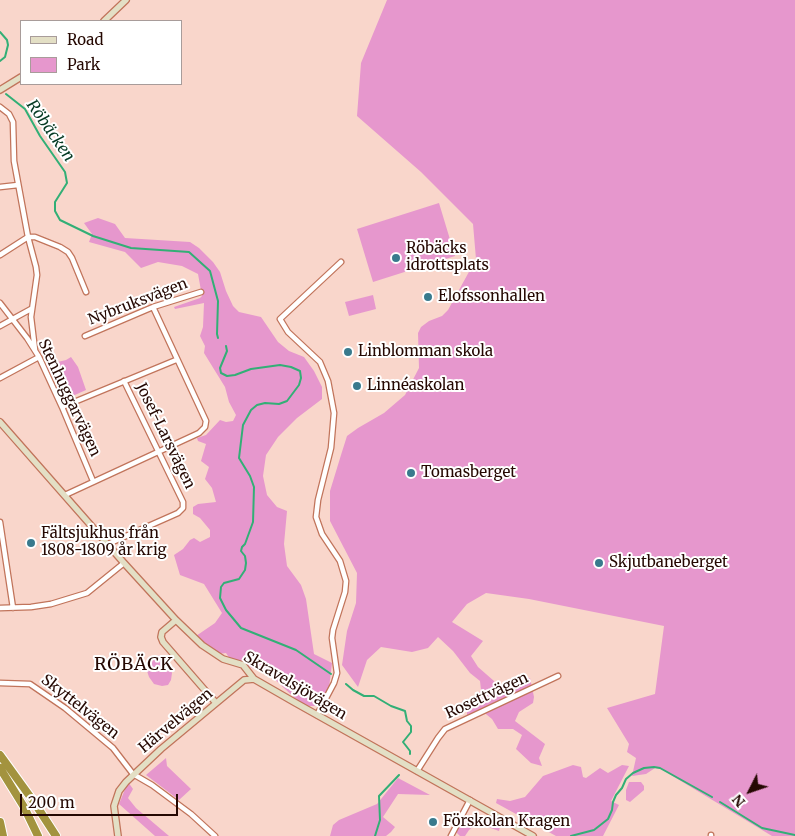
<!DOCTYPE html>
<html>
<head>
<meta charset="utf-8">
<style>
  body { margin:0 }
  #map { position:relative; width:795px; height:836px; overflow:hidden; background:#f9d6cb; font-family:Merriweather,serif }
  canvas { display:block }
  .legend { position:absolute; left:20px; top:20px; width:162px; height:65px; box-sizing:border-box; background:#fff; border:1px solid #a89c9a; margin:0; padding:6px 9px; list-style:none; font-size:15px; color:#250802 }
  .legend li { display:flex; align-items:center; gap:10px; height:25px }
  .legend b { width:25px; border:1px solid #a89c9a }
  .north { position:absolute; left:725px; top:766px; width:50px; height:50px; -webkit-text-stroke:4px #fff; paint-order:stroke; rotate:229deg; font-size:14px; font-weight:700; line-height:20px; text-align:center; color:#250802 }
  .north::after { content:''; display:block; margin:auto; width:18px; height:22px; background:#250802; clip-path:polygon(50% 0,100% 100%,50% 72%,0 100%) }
  .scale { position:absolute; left:20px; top:794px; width:158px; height:22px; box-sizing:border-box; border:2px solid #250802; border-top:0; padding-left:6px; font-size:15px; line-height:18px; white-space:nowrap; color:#250802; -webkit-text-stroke:4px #fff; paint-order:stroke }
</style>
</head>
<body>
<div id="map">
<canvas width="795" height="836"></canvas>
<ul class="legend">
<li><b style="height:6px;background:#e3dfc5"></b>Road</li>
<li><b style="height:14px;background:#e697cd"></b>Park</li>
</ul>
<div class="north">N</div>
<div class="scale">200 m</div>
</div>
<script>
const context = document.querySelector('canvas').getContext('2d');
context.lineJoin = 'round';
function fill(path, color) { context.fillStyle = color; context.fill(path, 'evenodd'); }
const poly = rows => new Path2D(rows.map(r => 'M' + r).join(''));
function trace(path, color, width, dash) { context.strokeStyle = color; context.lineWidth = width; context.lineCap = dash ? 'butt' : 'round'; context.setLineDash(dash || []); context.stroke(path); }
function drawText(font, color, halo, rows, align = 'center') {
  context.font = font + ' Merriweather,serif'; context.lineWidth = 4; context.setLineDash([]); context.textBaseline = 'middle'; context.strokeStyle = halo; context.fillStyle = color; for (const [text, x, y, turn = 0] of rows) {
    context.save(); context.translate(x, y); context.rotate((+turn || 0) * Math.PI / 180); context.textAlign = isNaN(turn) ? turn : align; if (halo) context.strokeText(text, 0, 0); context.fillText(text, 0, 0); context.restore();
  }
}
const green = poly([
  [387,0,795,0,795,836,772,836,661,769,655,768,646,774,632,776,636,758,627,752,629,744,607,708,655,694,664,626,529,599,486,593,467,604,452,622,483,641,471,656,478,667,494,681,499,689,508,687,513,677,530,678,534,697,533,703,519,712,515,721,545,744,539,758,542,766,531,763,516,749,522,735,513,729,498,729,492,719,481,710,467,716,467,709,481,690,480,681,470,673,453,651,438,637,428,648,412,652,381,647,367,660,358,687,342,665,347,631,356,603,357,573,330,521,330,491,341,455,347,436,358,428,384,413,405,395,419,368,418,333,421,327,429,321,442,316,448,310,476,259,473,224,421,172,357,116,361,63],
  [439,203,455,256,373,282,357,229],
  [98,218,115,224,125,238,190,242,199,248,213,262,220,272,226,291,233,306,239,312,261,317,278,342,289,351,304,357,314,371,322,387,322,399,297,418,278,437,266,455,263,476,267,495,277,507,287,511,284,544,287,566,301,585,306,599,314,654,332,663,329,688,315,706,309,706,299,702,269,674,250,667,245,663,230,659,226,653,218,654,204,644,196,636,215,623,222,613,204,584,180,575,174,555,183,549,190,540,194,538,200,542,210,537,210,530,200,518,193,514,193,507,198,504,216,502,212,488,205,479,209,467,201,461,206,444,198,441,197,438,206,435,220,420,226,422,233,421,236,415,229,402,225,387,204,353,205,346,200,336,203,327,204,303,175,309,174,307,200,298,202,296,198,274,182,266,158,262,141,268,125,252,89,242,92,234,84,223],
  [373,295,376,309,349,316,345,302],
  [71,357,78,367,86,390,68,398,63,397,58,391,56,382,45,365,66,360],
  [159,655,166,659,172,673,171,680,168,685,162,686,154,684,149,677,147,671,148,663],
  [166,758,167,766,191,789,179,800,146,775],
  [573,765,581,767,583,777,586,778,600,768,608,773,622,765,629,766,611,801,619,805,603,836,556,836,496,803,497,799,510,801,525,797,543,776],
  [398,778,430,795,398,794,383,817,395,827,391,832,386,836,330,836,333,825,339,820,377,804],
  [128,782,133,789,128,798,136,808,169,836,155,836,119,804],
  [629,782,641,782,644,786,644,790,630,802,626,800,626,790],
  [467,818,478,818,500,827,499,831,482,825,475,825,469,830,465,836,460,836,455,831,461,820]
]);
const stream = poly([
  [0,32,7,40,8,45,5,57,0,61],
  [6,94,25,109,40,136,65,172,67,183,55,202,55,211,60,220,93,236,131,248,189,252,210,271,218,301,217,334,218,338],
  [226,346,227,351,220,368,221,373,227,376,235,375,251,369,280,365,291,367,300,371,301,378,299,385,287,401,279,404,265,403,257,405,251,410,243,425,239,458,250,476,254,487,253,522,245,544,242,547,241,551,245,556,246,563,245,570,239,579,224,583,221,587,220,598,226,610,241,628,296,650,331,674],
  [346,684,353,690,364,696,374,696,391,706,405,711,407,721,411,726,411,732,403,742,410,751,410,754],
  [720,802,762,828,795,835],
  [375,836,380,820,379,796,399,775],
  [571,836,594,830,608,819,612,810,613,802,616,795,622,788,626,779,633,773,644,768,654,767,660,768,712,797]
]);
const street = poly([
  [0,107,9,114,13,122,14,161,28,237,36,267,37,275,31,317,35,350],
  [0,187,18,185],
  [0,255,28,237,35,237,60,247,68,252,72,258,86,292],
  [0,303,27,338,39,357,62,407,93,481],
  [0,326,31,309],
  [85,336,153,307,201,292],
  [0,378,39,357],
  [62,407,176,360],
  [65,495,199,433,205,427,206,421,153,307],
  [0,522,13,608],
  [108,544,178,513,183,508,183,502,124,381],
  [0,608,31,607,51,604,87,593,124,563],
  [0,683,30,684,65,708,113,748,133,774,152,785,191,814,215,836],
  [317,715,334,683,337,673,332,638,333,630,345,592,346,581,340,561,322,534,316,517,318,500,331,448,334,413,328,381,320,362,288,332,280,319,341,262],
  [417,771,438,738,445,729,558,676],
  [451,836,470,800],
  [711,836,711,835]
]);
const secondary = poly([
  [104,21,126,0],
  [0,90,21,77],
  [0,422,124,563,176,620,202,645,223,659,243,665,254,679,294,702,533,836],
  [176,620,162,632,161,637,163,642,216,703],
  [118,836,114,806,119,791,126,782,161,749,244,680,254,679]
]);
const highway = poly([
  [0,755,34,802,56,836],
  [0,768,24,807,38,836],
  [0,822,3,836]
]);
const markers = [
  [396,258,5,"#397a8d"],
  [428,297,5,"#397a8d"],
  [348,352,5,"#397a8d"],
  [357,386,5,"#397a8d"],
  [411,473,5,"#397a8d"],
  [31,543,5,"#397a8d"],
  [599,563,5,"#397a8d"],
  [433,822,5,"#397a8d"]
];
const poiNames = [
  ["Röbäcks",406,249],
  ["idrottsplats",406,266],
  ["Elofssonhallen",438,297],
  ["Linblomman skola",358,352],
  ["Linnéaskolan",367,386],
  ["Tomasberget",421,473],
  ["Fältsjukhus från",41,534],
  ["1808-1809 år krig",41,551],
  ["Skjutbaneberget",609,563],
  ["Förskolan Kragen",443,822]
];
const streetNames = [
  ["Nybruksvägen",138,302,-21],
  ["Stenhuggarvägen",69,398,65],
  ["Josef-Larsvägen",165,436,64],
  ["Skravelsjövägen",295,686,31],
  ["Rosettvägen",487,696,-25],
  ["Skyttelvägen",80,707,38],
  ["Härvelvägen",176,721,-40]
];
const waterNames = [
  ["Röbäcken",50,131,55]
];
const quarterNames = [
  ["RÖBÄCK",134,665]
];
fill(green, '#e697cd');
trace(stream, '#32af76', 2);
trace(street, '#c1745b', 7);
trace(secondary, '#c1745b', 8);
trace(highway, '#fff', 10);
trace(street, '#fff', 4.5);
trace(secondary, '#e3dfc5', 5.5);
trace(highway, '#a3933e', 8);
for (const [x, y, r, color] of markers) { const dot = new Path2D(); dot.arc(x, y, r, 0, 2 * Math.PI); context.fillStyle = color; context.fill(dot); trace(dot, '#fff', 2); }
drawText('15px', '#250802', '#fff', poiNames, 'left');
drawText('15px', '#250802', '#fff', streetNames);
drawText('italic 16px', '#053a23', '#fff', waterNames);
context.letterSpacing = '1px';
drawText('18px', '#250802', '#fff', quarterNames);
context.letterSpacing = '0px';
</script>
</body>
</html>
